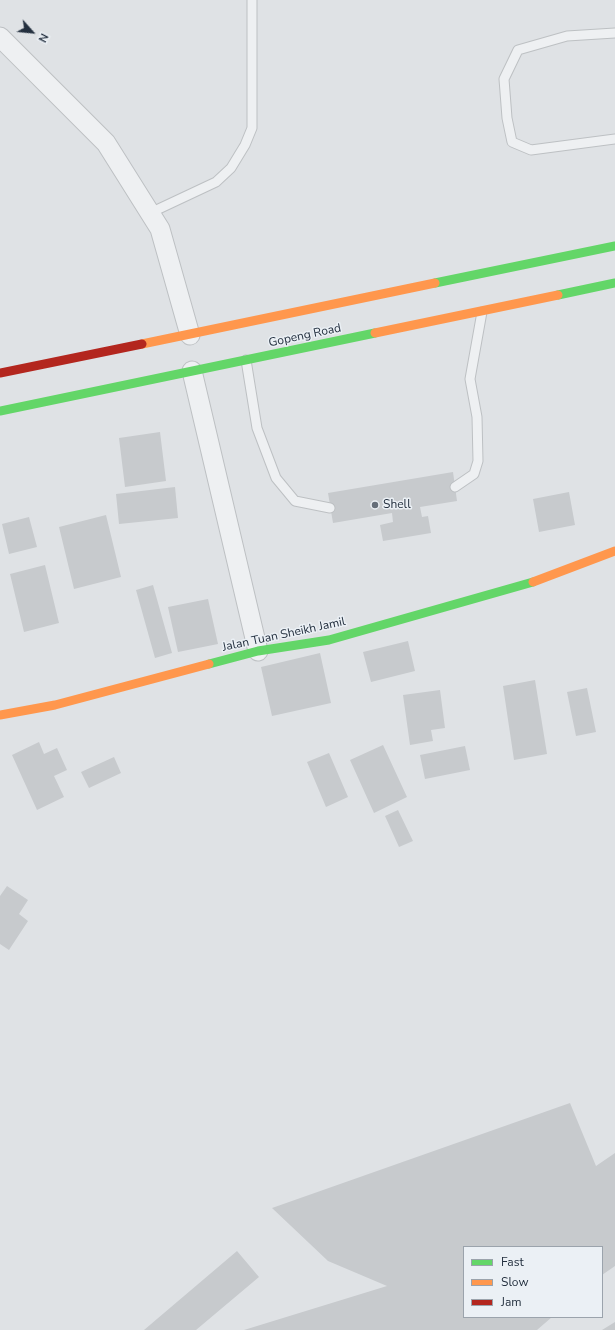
<!DOCTYPE html>
<html>
<head>
<meta charset="utf-8">
<style>
  body { margin:0 }
  #map { position:relative; width:615px; height:1330px; overflow:hidden; background:#dfe2e5; font-family:"Nunito Sans",sans-serif }
  canvas { display:block }
  .legend { position:absolute; left:463px; top:1246px; width:140px; height:72px; box-sizing:border-box; background:#ebf0f5; border:1px solid #9ba3ac; margin:0; padding:5px 7px; list-style:none; font-size:12px; color:#24303f }
  .legend li { display:flex; align-items:center; gap:8px; height:20px }
  .legend b { width:20px; border:1px solid #9ba3ac }
  .north { position:absolute; left:12px; top:12px; width:40px; height:40px; -webkit-text-stroke:3px #ebf0f5; paint-order:stroke; rotate:117deg; font-size:11px; font-weight:700; line-height:16px; text-align:center; color:#24303f }
  .north::after { content:''; display:block; margin:auto; width:14px; height:18px; background:#24303f; clip-path:polygon(50% 0,100% 100%,50% 72%,0 100%) }
</style>
</head>
<body>
<div id="map">
<canvas width="615" height="1330"></canvas>
<ul class="legend">
<li><b style="height:5px;background:#63d668"></b>Fast</li>
<li><b style="height:5px;background:#ff974d"></b>Slow</li>
<li><b style="height:5px;background:#b3261e"></b>Jam</li>
</ul>
<div class="north">N</div>
</div>
<script>
const context = document.querySelector('canvas').getContext('2d');
context.lineJoin = 'round';
function fill(path, color) { context.fillStyle = color; context.fill(path, 'evenodd'); }
const poly = rows => new Path2D(rows.map(r => 'M' + r).join(''));
function trace(path, color, width, dash) { context.strokeStyle = color; context.lineWidth = width; context.lineCap = dash ? 'butt' : 'round'; context.setLineDash(dash || []); context.stroke(path); }
function drawText(font, color, halo, rows, align = 'center') {
  context.font = font + ' "Nunito Sans",sans-serif'; context.lineWidth = 3; context.setLineDash([]); context.textBaseline = 'middle'; context.strokeStyle = halo; context.fillStyle = color; for (const [text, x, y, turn = 0] of rows) {
    context.save(); context.translate(x, y); context.rotate((+turn || 0) * Math.PI / 180); context.textAlign = isNaN(turn) ? turn : align; if (halo) context.strokeText(text, 0, 0); context.fillText(text, 0, 0); context.restore();
  }
}
const building = poly([
  [160,432,166,481,125,487,119,438],
  [453,472,457,501,420,507,422,517,428,516,431,533,383,541,380,525,393,522,392,513,333,523,328,493],
  [175,487,178,518,119,524,116,494],
  [569,492,575,525,539,532,533,499],
  [106,515,121,577,74,589,59,527],
  [29,517,37,547,9,554,2,524],
  [45,565,59,623,24,632,10,574],
  [153,585,172,653,155,658,136,590],
  [208,599,218,644,178,652,168,607],
  [408,641,415,671,371,682,363,652],
  [320,653,331,703,272,716,261,667],
  [535,680,547,754,514,760,503,686],
  [587,688,596,732,576,736,567,692],
  [440,690,445,728,431,730,433,741,410,745,403,695],
  [39,742,44,754,57,748,67,770,54,776,64,797,37,810,12,755],
  [383,745,407,797,374,813,350,760],
  [465,746,470,770,425,779,420,755],
  [329,753,348,797,326,807,307,762],
  [114,757,121,773,89,788,81,772],
  [398,810,413,841,399,847,385,816],
  [7,886,28,900,19,914,28,921,9,950,0,944,0,896],
  [570,1103,596,1166,615,1153,615,1266,602,1275,602,1247,464,1247,464,1317,552,1317,537,1330,244,1330,387,1286,328,1261,272,1208],
  [237,1251,259,1277,196,1330,144,1330],
  [615,1322,615,1330,602,1330]
]);
const lane = poly([
  [615,33,567,36,518,50,504,79,507,118,512,142,531,150,615,139],
  [150,213,216,182,231,168,245,145,252,128,252,0],
  [246,360,257,428,276,478,295,501,330,508],
  [455,487,474,474,478,461,477,417,470,379,482,312]
]);
const street = poly([
  [0,37,106,143,160,229,190,335],
  [192,371,258,651]
]);
const fast = poly([
  [435,283,615,246],
  [558,295,615,283],
  [0,411,375,333],
  [209,664,258,651,329,640,533,582]
]);
const slow = poly([
  [375,333,558,295],
  [142,344,435,283],
  [533,582,615,551],
  [0,715,55,705,209,664]
]);
const jam = poly([
  [0,373,142,344]
]);
const markers = [
  [375,505,4,"#656e79"]
];
const streetNames = [
  ["Gopeng Road",305,336,-12],
  ["Jalan Tuan Sheikh Jamil",284,635,-12]
];
const poiNames = [
  ["Shell",383,505]
];
fill(building, '#c7cacd');
trace(lane, '#bdc0c3', 11);
trace(street, '#bdc0c3', 21);
trace(lane, '#eef0f2', 9);
trace(street, '#eef0f2', 19);
trace(fast, '#63d668', 9);
trace(slow, '#ff974d', 9);
trace(jam, '#b3261e', 9);
for (const [x, y, r, color] of markers) { const dot = new Path2D(); dot.arc(x, y, r, 0, 2 * Math.PI); context.fillStyle = color; context.fill(dot); trace(dot, '#ebf0f5', 1.5); }
drawText('12px', '#24303f', '#ebf0f5', streetNames);
drawText('12px', '#24303f', '#ebf0f5', poiNames, 'left');
</script>
</body>
</html>
